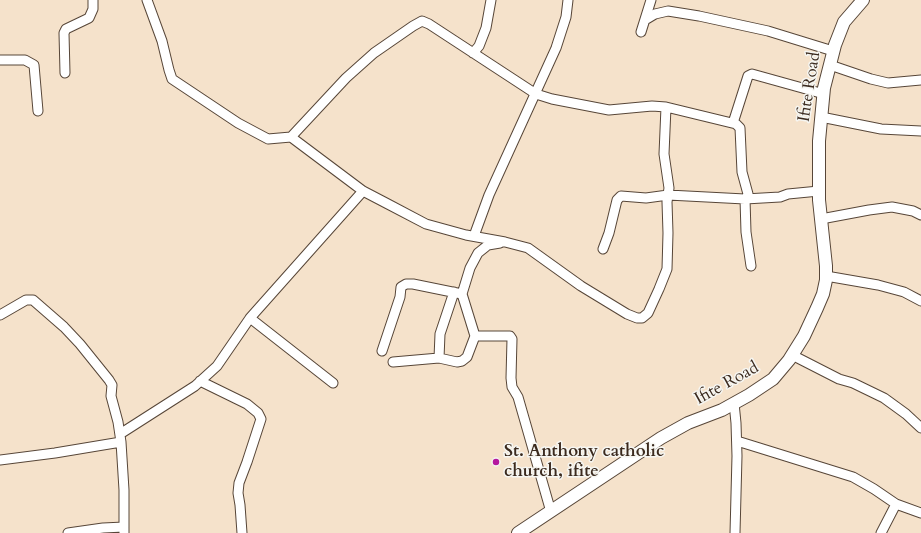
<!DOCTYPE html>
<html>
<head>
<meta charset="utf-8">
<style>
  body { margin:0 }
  canvas { display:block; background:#f5e2cb }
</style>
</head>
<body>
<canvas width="921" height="533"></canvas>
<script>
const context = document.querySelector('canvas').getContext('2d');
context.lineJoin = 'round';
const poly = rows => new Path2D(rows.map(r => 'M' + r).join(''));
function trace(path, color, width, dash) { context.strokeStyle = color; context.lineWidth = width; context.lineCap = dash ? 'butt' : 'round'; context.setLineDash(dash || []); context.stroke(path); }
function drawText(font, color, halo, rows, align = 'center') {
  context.font = font + ' Cardo,serif'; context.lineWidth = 3; context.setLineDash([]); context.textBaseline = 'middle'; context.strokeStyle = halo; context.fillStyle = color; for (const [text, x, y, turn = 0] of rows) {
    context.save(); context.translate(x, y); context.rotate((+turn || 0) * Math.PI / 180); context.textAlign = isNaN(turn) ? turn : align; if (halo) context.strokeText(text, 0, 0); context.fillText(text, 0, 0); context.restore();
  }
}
const minor = poly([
  [147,0,162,41,169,70,172,79,238,123,268,139,291,137,346,78,374,53,413,26,422,21,429,24,536,94,552,99,609,110,652,106,666,107,736,124,740,128,742,172,748,194,747,197,745,199,746,232,751,266],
  [645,20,655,14,668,11,699,16,768,31,833,51],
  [641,32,651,0],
  [473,53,479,46,486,28,491,0],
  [0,60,25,60,34,65,38,111],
  [830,65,871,79,888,83,921,80],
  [65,73,64,33,66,29,89,18,93,9,93,0],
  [821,117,881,129,921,131],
  [733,123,748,76,752,74,824,94],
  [291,137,363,191,386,203,426,224,466,235,505,242,528,248,581,286,627,314,637,318,642,318,648,313,659,289,667,269,668,233,667,202,669,188,664,154,666,107],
  [821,219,869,210,892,207,913,211,921,215],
  [474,236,489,195,556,48,566,17,568,0],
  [603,249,609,233,617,200,621,196,646,198,668,195,745,199,780,197,788,194,819,191],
  [826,276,878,285,904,292,921,301],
  [462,294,475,336],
  [0,315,26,300,33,300,64,327,80,344,109,380,112,385,111,396,118,422,121,442,124,490,124,533],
  [250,318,333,383],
  [382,351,400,297,401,287,406,284,413,284,462,294,470,268,478,253,488,245,500,243],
  [792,355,839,379,853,383,884,398,906,414,921,428],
  [439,358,440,334,454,292],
  [393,362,439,358,457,362,462,361,467,357,475,336,510,336,512,339,511,378,512,387,518,397,551,512],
  [200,381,247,404,258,413,261,419,247,462,239,483,238,493,240,505,242,533],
  [734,403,736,423,737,456,735,533],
  [120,434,195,386,217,366,250,318,363,191],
  [737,441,853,477,874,489,896,504,921,513],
  [0,460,55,453,121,442],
  [68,533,103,528,124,527],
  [881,533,896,504]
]);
const tertiary = poly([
  [518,533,661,438,688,423,722,410,749,395,773,379,789,360,804,336,817,308,823,294,826,280,826,266,819,200,819,141,824,88,835,45,844,22,863,0]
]);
const markers = [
  [496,462,4,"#b5179e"]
];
const streetNames = [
  ["Ifite Road",810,87,-81],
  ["Ifite Road",727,384,-29]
];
const poiNames = [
  ["St. Anthony catholic",504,452],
  ["church, ifite",504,472]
];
trace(minor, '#574638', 11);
trace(tertiary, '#574638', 14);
trace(minor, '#fff', 9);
trace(tertiary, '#fff', 12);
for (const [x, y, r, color] of markers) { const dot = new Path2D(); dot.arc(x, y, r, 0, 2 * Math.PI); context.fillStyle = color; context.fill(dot); trace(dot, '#f6f6f2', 1.5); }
drawText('17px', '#3b2a1e', '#f6f6f2', streetNames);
drawText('bold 17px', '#3b2a1e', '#f6f6f2', poiNames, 'left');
</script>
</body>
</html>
